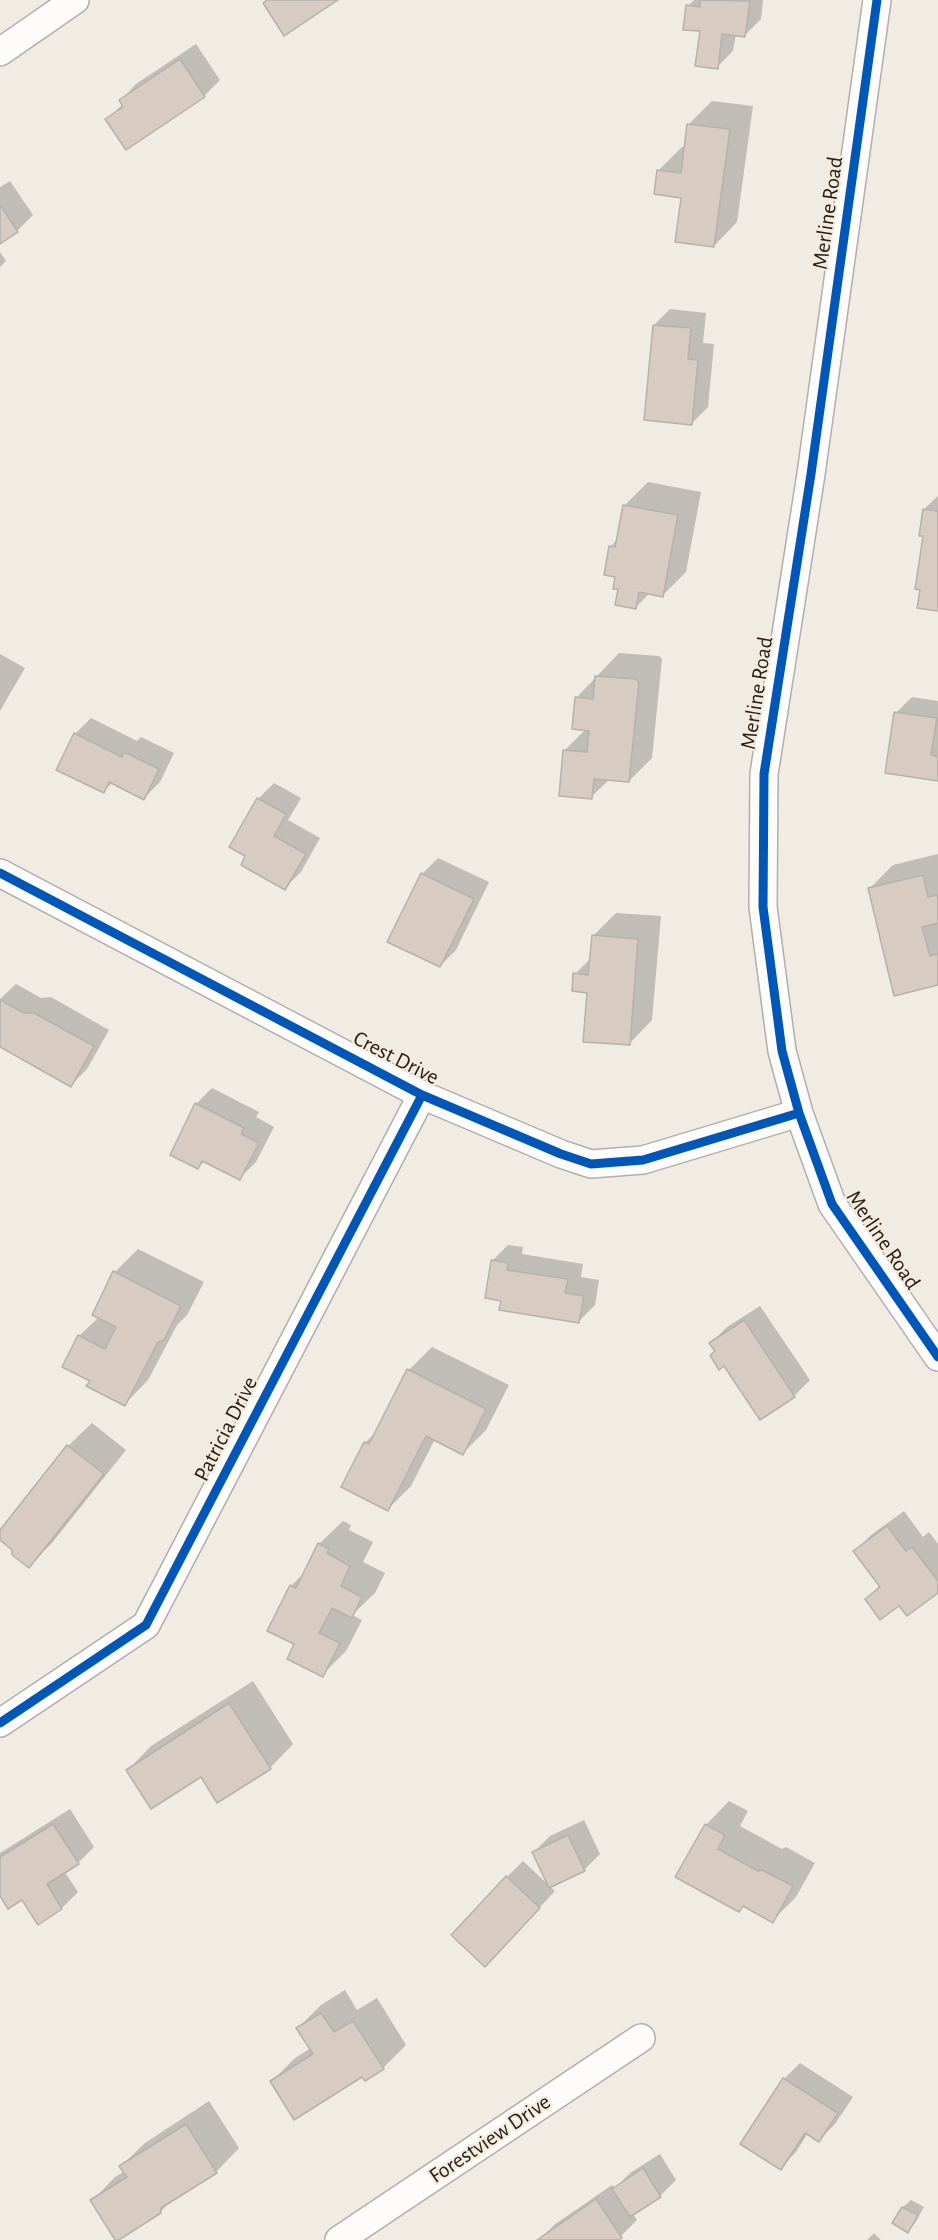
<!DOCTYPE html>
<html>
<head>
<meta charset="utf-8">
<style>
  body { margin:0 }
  canvas { display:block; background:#f0ebe3 }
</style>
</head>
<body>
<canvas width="938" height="2240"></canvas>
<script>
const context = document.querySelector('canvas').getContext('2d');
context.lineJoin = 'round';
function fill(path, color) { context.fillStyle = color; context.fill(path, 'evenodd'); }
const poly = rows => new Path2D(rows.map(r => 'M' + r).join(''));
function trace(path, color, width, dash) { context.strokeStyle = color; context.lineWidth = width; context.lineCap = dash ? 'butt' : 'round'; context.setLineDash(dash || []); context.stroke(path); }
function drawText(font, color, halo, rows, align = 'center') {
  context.font = font + ' "Alegreya Sans",sans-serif'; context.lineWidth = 4.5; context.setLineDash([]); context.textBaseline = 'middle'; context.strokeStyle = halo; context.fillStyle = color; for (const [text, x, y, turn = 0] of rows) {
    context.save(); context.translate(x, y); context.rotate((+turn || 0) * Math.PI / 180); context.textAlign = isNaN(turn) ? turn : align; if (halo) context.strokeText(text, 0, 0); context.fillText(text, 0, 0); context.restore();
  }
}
const shadow = poly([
  [694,0,763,0,761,19,745,35,736,34,733,51,717,67,701,30,688,6],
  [196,44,220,80,204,96,107,119,123,104,121,100,136,84],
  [712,101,753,106,737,222,714,246,683,197,659,170,682,147,685,147,688,125],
  [10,181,33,215,17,231,0,243,0,187],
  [0,252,6,261,0,267],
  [670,309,706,313,703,343,714,344,708,407,692,423,654,325],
  [648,482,701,492,686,572,663,595,650,593,636,607,620,588,611,546,618,539,625,505],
  [938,496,938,609,925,535,924,509],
  [619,653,659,656,662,659,652,758,629,781,610,779,591,797,565,750,586,729,577,697],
  [0,654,25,668,0,711],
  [912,697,938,701,938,780,896,713],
  [91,718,137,741,141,737,174,753,160,782,144,798,113,782,104,791,75,734],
  [274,783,301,798,288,820,320,838,301,872,285,888,247,855,258,799],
  [938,854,938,984,870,888,893,865],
  [438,858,489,882,456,950,440,966,422,874],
  [616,913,661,916,652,1020,629,1044,575,974,591,958,593,936],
  [16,984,41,998,51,997,109,1030,87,1069,71,1085,0,1045,0,999],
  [212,1088,259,1112,256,1117,274,1127,256,1162,240,1178,205,1161,198,1167,196,1104],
  [508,1245,523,1247,522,1254,583,1264,581,1277,599,1280,595,1305,579,1321,492,1261],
  [138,1249,204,1282,187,1315,177,1325,148,1380,125,1404,79,1336,99,1317,115,1272],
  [760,1306,810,1380,794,1396,716,1351,711,1343,727,1327],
  [432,1347,509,1385,486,1430,463,1453,435,1439,411,1486,388,1509,365,1443,378,1430,409,1370],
  [92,1423,126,1450,52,1543,29,1566,0,1539,0,1533,68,1446],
  [904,1511,923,1537,929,1532,938,1544,938,1591,899,1604,867,1599,880,1585,855,1551,871,1535],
  [343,1521,351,1525,349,1530,373,1542,363,1562,385,1573,375,1593,352,1615,362,1620,346,1651,322,1675,296,1644,291,1586,305,1572,319,1544],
  [253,1681,293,1744,270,1768,201,1775,128,1770,151,1746],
  [729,1801,748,1811,740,1826,782,1849,786,1847,815,1863,796,1897,772,1921,744,1905,706,1825],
  [70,1809,94,1847,78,1863,64,1871,78,1892,62,1908,38,1923,23,1898,0,1894,0,1853],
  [584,1820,600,1854,584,1870,534,1852,550,1836],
  [523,1861,555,1891,501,1949,507,1877],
  [345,1990,357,2010,377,1998,406,2045,383,2068,362,2075,271,2082,295,2058,311,2048,298,2028,321,2005],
  [800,2063,853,2097,835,2124,819,2140,808,2133,796,2152,780,2168,784,2079],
  [209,2101,239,2148,216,2172,175,2197,160,2212,117,2240,92,2201,115,2177,125,2171,121,2166,145,2143],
  [660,2154,676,2180,660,2196,633,2214,637,2220,621,2236,616,2240,539,2240,554,2225,612,2185,615,2188,630,2173],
  [911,2200,924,2207,915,2223,908,2231,894,2223,903,2207],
  [874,2233,881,2240,867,2240]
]);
const building = poly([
  [267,0,338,0,284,36,263,3,267,0],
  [700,0,750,1,745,37,722,34,718,69,695,66,700,31,683,30,686,5,700,7,700,0],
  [180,59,205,97,126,150,105,119,123,107,119,100,180,59],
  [687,124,730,129,714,247,675,242,681,198,654,194,657,170,681,173,687,124],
  [0,205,18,232,0,244,0,205],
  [653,325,691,328,688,359,698,360,692,425,644,420,653,325],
  [623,505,678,515,663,597,639,592,636,609,615,605,618,589,613,589,615,577,604,575,609,546,615,547,623,505],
  [923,509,938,511,938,611,917,608,920,590,915,589,923,536,919,536,923,509],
  [595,676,636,679,639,683,629,782,594,779,592,799,559,796,563,750,587,752,589,731,572,729,575,697,593,699,595,676],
  [894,712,937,718,931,755,938,757,938,781,885,773,894,712],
  [74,733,122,757,124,752,159,769,144,800,109,782,104,793,56,770,74,733],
  [257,798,286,814,274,836,306,854,285,890,241,865,245,856,229,847,257,798],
  [421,873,474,899,440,967,387,942,421,873],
  [923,875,928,897,937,895,938,900,938,923,922,927,930,956,938,954,938,985,894,996,868,888,923,875],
  [592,935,638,939,630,1045,583,1042,587,993,572,991,573,973,588,975,592,935],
  [0,1000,24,1013,34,1013,94,1046,71,1087,0,1047,0,1000],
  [195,1103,244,1128,241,1134,259,1143,240,1180,202,1161,198,1169,170,1155,195,1103],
  [491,1260,508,1263,507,1270,568,1279,565,1293,584,1296,579,1323,499,1310,501,1301,485,1298,491,1260],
  [113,1271,181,1306,164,1340,158,1342,125,1406,86,1386,90,1381,62,1367,78,1335,105,1349,116,1327,92,1315,113,1271],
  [744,1320,795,1397,760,1420,724,1366,719,1370,710,1355,715,1351,709,1343,744,1320],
  [407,1369,486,1409,463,1455,426,1436,388,1511,341,1487,364,1442,369,1444,407,1369],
  [67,1445,104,1474,29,1568,12,1555,12,1550,0,1540,0,1530,67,1445],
  [887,1526,906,1551,912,1547,938,1581,938,1593,907,1616,899,1606,880,1620,865,1599,880,1587,853,1551,887,1526],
  [318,1543,329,1549,327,1553,350,1566,341,1586,362,1597,352,1618,332,1608,319,1633,340,1643,323,1677,287,1659,294,1644,267,1631,290,1585,296,1588,318,1543],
  [229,1703,271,1769,217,1803,201,1777,151,1809,126,1770,229,1703],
  [53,1824,79,1864,47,1884,62,1909,38,1925,22,1900,8,1909,0,1896,0,1857,53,1824],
  [705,1824,725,1835,718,1849,758,1871,762,1870,793,1886,773,1923,743,1906,739,1912,675,1877,705,1824],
  [568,1835,585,1871,549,1888,532,1852,568,1835],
  [506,1876,540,1908,485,1967,451,1935,506,1876],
  [321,2013,334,2032,353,2021,384,2069,365,2081,362,2077,294,2120,270,2081,313,2054,296,2028,321,2013],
  [783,2078,838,2113,819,2142,805,2133,781,2170,740,2144,783,2078],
  [186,2124,217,2173,161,2208,161,2213,119,2240,115,2240,90,2200,127,2177,119,2166,186,2124],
  [643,2168,661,2197,630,2217,612,2189,643,2168],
  [596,2199,622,2238,619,2240,537,2240,596,2199],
  [902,2207,918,2215,908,2233,892,2223,902,2207]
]);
const street = poly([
  [877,0,811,474,764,774,763,907,782,1051,799,1113,832,1204,938,1357],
  [0,52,75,0],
  [0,873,422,1095,561,1154,591,1164,643,1160,799,1113],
  [0,1723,146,1625,422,1095],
  [339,2240,641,2038]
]);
const cycleway = poly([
  [877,0,811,474,764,774,763,907,782,1051,799,1113,832,1204,938,1357],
  [0,873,422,1095,561,1154,591,1164,643,1160,799,1113],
  [0,1723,146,1625,422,1095]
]);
const streetNames = [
  ["Merline Road",828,213,-82],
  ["Merline Road",757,693,-81],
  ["Crest Drive",396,1058,27],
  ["Merline Road",883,1240,56],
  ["Patricia Drive",226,1429,-63],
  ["Forestview Drive",490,2139,-34]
];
fill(shadow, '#0003');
fill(building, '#d8cbc2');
trace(building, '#b6b1ac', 1.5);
trace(street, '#b3aea8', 30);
trace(street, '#fdfcfb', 27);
trace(cycleway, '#0057b8', 9);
drawText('22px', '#24201b', '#f6ecdd', streetNames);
</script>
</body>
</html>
